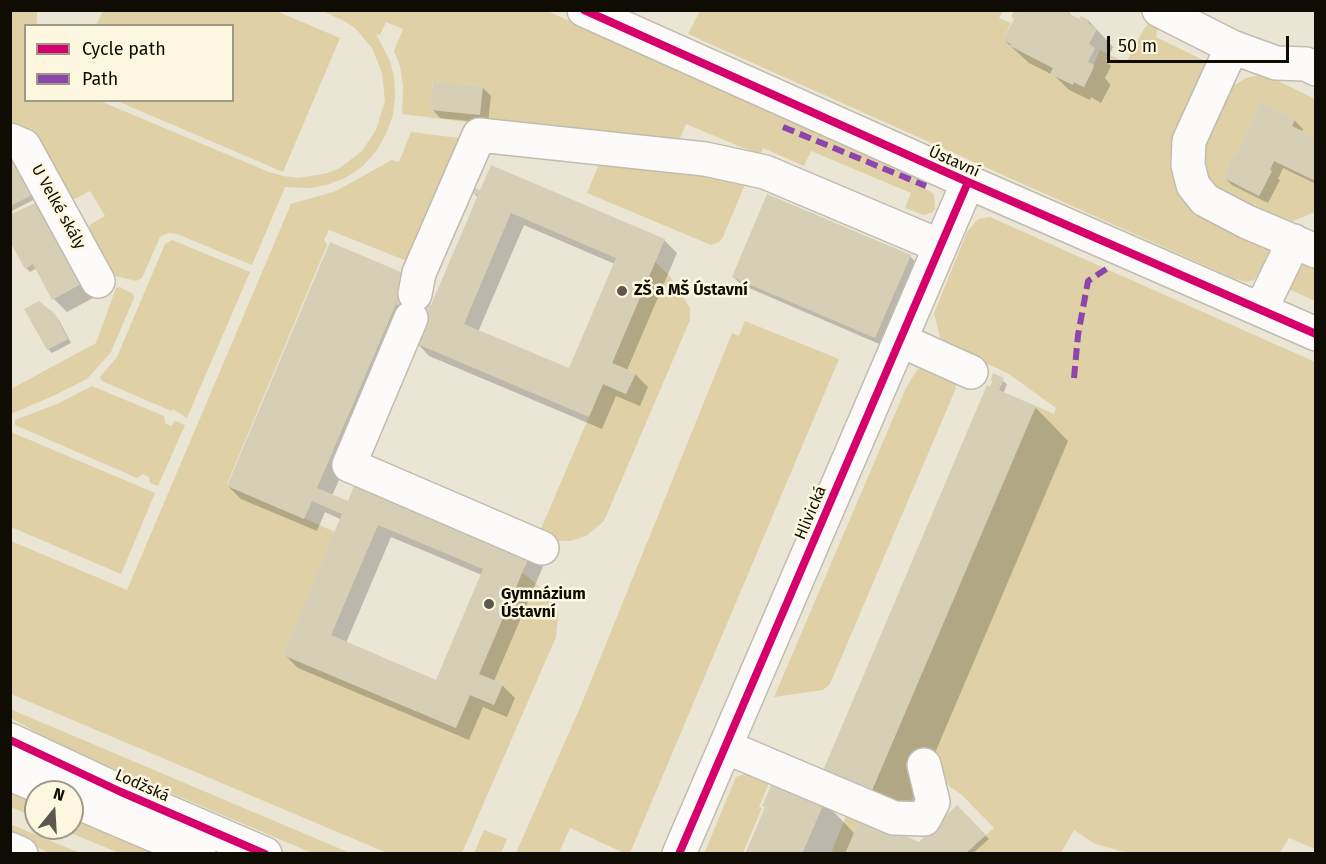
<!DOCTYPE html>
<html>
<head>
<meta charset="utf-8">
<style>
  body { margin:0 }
  #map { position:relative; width:1326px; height:864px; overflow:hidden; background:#eae5d5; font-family:"Fira Sans",sans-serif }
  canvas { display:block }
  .frame { position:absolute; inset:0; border:12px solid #0f0c04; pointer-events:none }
  .legend { position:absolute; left:24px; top:24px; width:210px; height:78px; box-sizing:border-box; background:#fef7e0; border:2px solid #9e9988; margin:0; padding:8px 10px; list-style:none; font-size:18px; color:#0f0c04 }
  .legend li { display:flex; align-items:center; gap:12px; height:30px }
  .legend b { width:30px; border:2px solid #9e9988 }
  .north { position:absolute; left:24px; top:780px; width:60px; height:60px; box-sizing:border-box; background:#fef7e0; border:2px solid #9e9988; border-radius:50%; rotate:18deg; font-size:16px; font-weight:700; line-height:24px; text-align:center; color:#0f0c04 }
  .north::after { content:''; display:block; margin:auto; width:21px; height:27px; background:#5c584d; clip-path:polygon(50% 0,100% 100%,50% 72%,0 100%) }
  .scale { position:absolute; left:1107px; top:36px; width:182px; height:27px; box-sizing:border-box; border:3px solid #0f0c04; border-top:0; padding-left:8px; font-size:18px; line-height:21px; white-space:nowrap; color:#0f0c04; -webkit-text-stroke:4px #fef7e0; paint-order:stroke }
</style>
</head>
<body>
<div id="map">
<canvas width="1326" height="864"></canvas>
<div class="frame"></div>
<ul class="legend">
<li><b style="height:8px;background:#d6006c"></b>Cycle path</li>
<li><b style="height:8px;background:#8e44ad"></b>Path</li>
</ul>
<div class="north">N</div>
<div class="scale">50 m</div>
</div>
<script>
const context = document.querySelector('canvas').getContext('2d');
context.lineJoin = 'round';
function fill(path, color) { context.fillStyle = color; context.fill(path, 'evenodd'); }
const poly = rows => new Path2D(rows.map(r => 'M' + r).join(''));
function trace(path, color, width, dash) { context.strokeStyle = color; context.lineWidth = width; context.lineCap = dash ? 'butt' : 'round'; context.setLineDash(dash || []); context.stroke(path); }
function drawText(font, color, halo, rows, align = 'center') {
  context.font = font + ' "Fira Sans",sans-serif'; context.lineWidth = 5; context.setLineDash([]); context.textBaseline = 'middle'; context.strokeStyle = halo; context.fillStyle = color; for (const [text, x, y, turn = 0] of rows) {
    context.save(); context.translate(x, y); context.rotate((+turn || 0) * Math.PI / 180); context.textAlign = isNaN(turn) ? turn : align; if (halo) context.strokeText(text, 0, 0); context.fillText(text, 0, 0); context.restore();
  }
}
const green = poly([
  [11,11,37,11,37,25,26,26,26,100,100,101,269,172,283,176,299,178,328,173,340,168,362,151,376,130,385,101,382,73,372,48,355,28,344,21,323,11,547,11,919,177,917,183,934,194,935,208,933,212,924,215,905,208,911,193,811,151,804,166,763,148,760,155,686,124,676,148,402,114,403,86,400,66,394,51,403,29,386,22,380,35,376,34,390,61,394,77,395,96,393,115,386,134,377,150,363,166,347,177,327,185,309,188,285,187,252,265,177,234,168,233,160,237,142,278,136,281,107,274,88,231,91,224,105,216,90,191,73,200,11,129],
  [433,81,482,86,430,109],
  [103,11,276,11,340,38,283,172,117,101,232,100,232,26,96,25],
  [700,11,1003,11,999,18,1011,23,1003,40,1011,44,1011,46,1053,68,1051,74,1084,87,1100,50,1126,63,1144,29,1150,22,1159,23,1156,37,1205,61,1180,158,1273,255,1254,280,1246,282,1233,278,688,34],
  [1260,75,1274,79,1315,99,1315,138,1292,126,1295,119,1261,102,1237,153,1235,152,1222,177,1259,196,1272,171,1270,170,1274,161,1315,181,1315,212,1283,225,1206,186,1202,134,1221,99,1233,86,1246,78],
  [411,132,467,139,412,263,329,230,324,240,327,245,227,484,335,532,283,655,456,728,470,695,494,705,503,684,479,674,522,572,542,589,553,602,558,615,556,637,462,853,387,853,11,694,11,541,127,590,291,204,336,191,392,160,399,162],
  [606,157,746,182,723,237,719,242,711,245,587,193,599,164],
  [990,217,1315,362,1315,849,1289,838,1280,853,1128,853,1095,844,1074,830,1061,853,964,853,994,828,962,795,949,786,934,760,915,795,909,802,901,807,867,802,1036,406,1054,414,1056,408,1009,374,988,364,978,367,943,349,934,313,967,232,978,219],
  [172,240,250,272,187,418,173,409,171,411,102,381,100,377,117,357,165,244],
  [1315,260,1315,301,1282,286,1293,267,1305,261],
  [655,262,669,275,690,308,690,320,604,521,586,536,571,541,546,541,537,538,603,384,626,394,636,373,612,363],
  [120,287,133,294,134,298,111,352,87,379,53,396,11,414,11,389,96,343,116,288],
  [745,321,839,359,630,853,624,853,570,828,559,853,516,853,582,703,732,333,739,336],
  [928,364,955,380,956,388,830,684,823,690,774,697,906,388,917,370],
  [92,386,164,416,165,423,171,426,175,421,185,425,158,486,150,483,149,477,143,474,137,478,15,425,15,420,57,404],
  [11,432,155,493,121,574,11,527],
  [10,709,350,853,312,853,128,775,66,749,11,718],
  [750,772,772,776,759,807,762,808,743,853,704,854,736,777],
  [11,793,36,803,36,818,11,807],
  [849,809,862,815,845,853,831,853],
  [72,818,154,853,119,853,59,828,72,828],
  [10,824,80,853,49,853,11,835],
  [484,830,507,839,501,853,474,853]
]);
const shadow = poly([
  [1069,12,1075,19,1089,21,1113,47,1106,61,1111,66,1105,78,1110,84,1110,86,1101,103,1091,97,1090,100,1069,90,1055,76,1029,63,1004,40],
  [482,87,491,96,488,123,440,118,432,109],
  [1294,120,1303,129,1301,133,1316,140,1316,184,1283,168,1278,179,1280,180,1268,203,1232,185,1224,177,1238,155],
  [10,156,35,199,10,212],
  [472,192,664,240,677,253,627,370,635,374,648,387,640,406,616,396,602,429,429,356,417,343,409,316,332,496,544,564,494,681,502,685,515,698,507,717,483,707,469,740,298,668,285,655,342,520,325,512,317,531,241,499,228,486,331,244,415,301,432,307,479,198],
  [524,225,615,264,569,370,478,332],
  [391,537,482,575,437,682,346,643],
  [40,207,75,263,93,298,67,312,54,299,37,268,30,272,26,268],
  [910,256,918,265,884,346,742,285,733,277],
  [54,315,59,320,71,343,52,353,48,349],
  [994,375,1007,384,1003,394,1035,407,1068,441,900,835,919,843,957,807,989,839,972,854,746,854,766,808,764,806,821,801,991,389],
  [830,808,863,817,855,834]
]);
const building = poly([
  [1018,10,1070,10,1068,13,1079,19,1081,16,1089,20,1088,23,1097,29,1089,44,1095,48,1088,62,1094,65,1093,69,1084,87,1074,82,1073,85,1050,74,1053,68,1010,46,1011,44,1003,40,1014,19,1011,17,1014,11,1017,13],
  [433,81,483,86,480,115,430,110],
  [1261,102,1295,119,1292,126,1316,138,1316,181,1274,161,1270,170,1272,171,1259,196,1222,177,1235,152,1237,153],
  [10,153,32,195,10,206],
  [491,165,665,239,612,363,636,373,626,394,603,384,589,417,415,343,426,316,396,304,317,488,348,501,358,476,532,550,479,674,503,684,494,705,470,695,456,728,283,655,342,514,312,501,304,519,227,486,330,242,408,275,400,293,431,305,478,195,470,192,473,187,480,190],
  [511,213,616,258,569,368,464,324],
  [378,525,483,569,436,680,331,635],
  [767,194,911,255,875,338,732,277],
  [37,202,81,284,52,300,33,264,25,269,10,242,10,215],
  [39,301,55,314,68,339,47,350,24,309],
  [993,373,1004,378,999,390,1036,406,867,802,825,801,802,854,745,854,765,807,762,806,774,779,819,780,987,385,990,387,992,382,991,380],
  [957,805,986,835,965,854,845,854,861,817,919,842]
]);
const minor = poly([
  [584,10,968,182,1316,334],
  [1159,10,1232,47,1276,63,1306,64,1316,69],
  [1232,47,1189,141,1188,165,1193,185,1205,200,1247,222,1316,251],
  [10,140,24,146,98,281],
  [415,294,419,273,479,135,705,159,765,172,940,246],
  [1261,309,1294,241],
  [411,318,349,465,542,548],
  [900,340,971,372],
  [10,740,121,792,265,854],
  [726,747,894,818,924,819,933,802,924,765],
  [10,774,53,792],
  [72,800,199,854],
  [10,849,21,854],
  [679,854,968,182]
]);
const quiet = poly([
  [783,127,926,186],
  [1074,378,1078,335,1088,281,1111,266]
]);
const cycleway = poly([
  [584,10,968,182,1316,334],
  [10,740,121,792,265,854],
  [679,854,968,182]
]);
const markers = [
  [622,291,6,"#5c584d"],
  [489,604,6,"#5c584d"]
];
const streetNames = [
  ["Ústavní",954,162,24],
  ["U Velké skály",58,207,61],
  ["Hlivická",811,513,-67],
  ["Lodžská",142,786,24]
];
const poiNames = [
  ["ZŠ a MŠ Ústavní",634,291],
  ["Gymnázium",501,595],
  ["Ústavní",501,613]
];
fill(green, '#dfd1a5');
fill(shadow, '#0003');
fill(building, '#d7cfb5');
trace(minor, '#c0bcb0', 36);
trace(minor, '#fcfbf9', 33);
trace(quiet, '#8e44ad', 6, [12, 6]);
trace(cycleway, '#d6006c', 8);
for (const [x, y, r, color] of markers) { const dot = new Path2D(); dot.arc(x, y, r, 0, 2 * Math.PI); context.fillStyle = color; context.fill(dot); trace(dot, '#fef7e0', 2); }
drawText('16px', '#0f0c04', '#fef7e0', streetNames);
drawText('bold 16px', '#0f0c04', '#fef7e0', poiNames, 'left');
</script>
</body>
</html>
